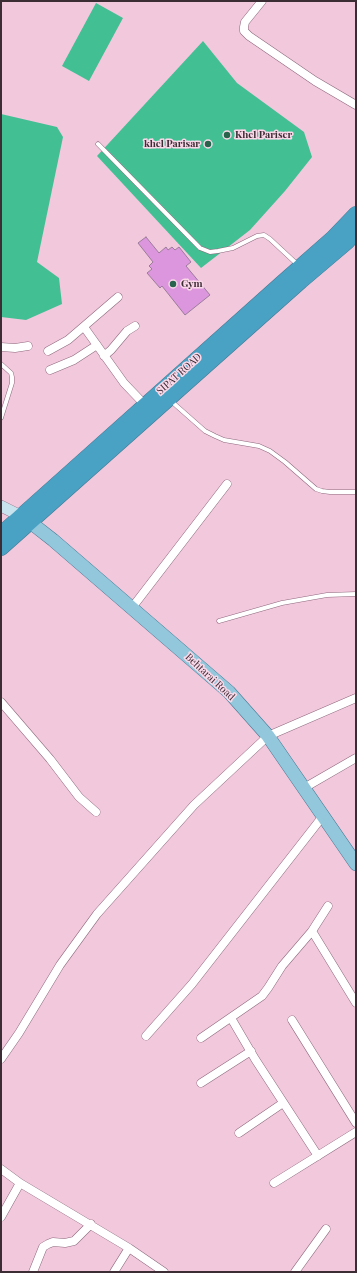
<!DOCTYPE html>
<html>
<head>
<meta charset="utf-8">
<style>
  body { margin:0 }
  #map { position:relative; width:357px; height:1273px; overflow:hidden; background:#f2c8dd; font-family:"Playfair Display",serif }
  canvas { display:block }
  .frame { position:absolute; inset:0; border:2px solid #3c2c34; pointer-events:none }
</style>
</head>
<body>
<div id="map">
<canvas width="357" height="1273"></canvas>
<div class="frame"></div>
</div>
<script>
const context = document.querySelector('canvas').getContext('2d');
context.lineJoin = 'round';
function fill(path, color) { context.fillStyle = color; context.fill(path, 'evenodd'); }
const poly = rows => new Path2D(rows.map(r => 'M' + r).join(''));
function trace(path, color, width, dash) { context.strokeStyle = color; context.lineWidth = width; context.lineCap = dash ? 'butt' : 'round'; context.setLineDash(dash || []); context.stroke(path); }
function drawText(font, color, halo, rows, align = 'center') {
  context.font = font + ' "Playfair Display",serif'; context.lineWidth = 3; context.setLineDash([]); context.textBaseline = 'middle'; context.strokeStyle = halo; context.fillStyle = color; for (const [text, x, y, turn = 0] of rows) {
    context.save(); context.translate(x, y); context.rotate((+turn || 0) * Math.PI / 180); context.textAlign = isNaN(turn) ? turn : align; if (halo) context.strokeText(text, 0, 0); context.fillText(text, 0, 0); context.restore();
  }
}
const water = poly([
  [96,3,123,18,89,81,62,66],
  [203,41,237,83,304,132,312,157,285,191,250,230,201,268,97,156],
  [1,114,57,127,63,137,37,262,59,278,62,304,26,320,1,317]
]);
const building = poly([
  [146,237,159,253,166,247,168,250,172,247,175,250,179,247,191,262,186,266,210,295,185,315,162,286,160,288,147,273,152,269,149,266,153,262,138,243,146,237]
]);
const lane = poly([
  [98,144,200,248,210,252,218,251,233,248,257,236,264,235,270,239,298,265],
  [1,364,11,373,12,377,12,383,1,418],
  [171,401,205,431,215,436,224,440,259,446,270,451,285,462,316,489,322,491,330,492,356,492],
  [219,621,282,603,327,595,356,594]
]);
const street = poly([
  [262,1,245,22,244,27,244,31,249,36,315,81,356,105],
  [84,327,124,383,145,405],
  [1,347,15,348,28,346],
  [48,351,68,340,118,297],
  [104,356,111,350,127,331,135,326],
  [50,370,74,360,97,345],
  [131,609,227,484],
  [1,702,50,759,79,797,96,812],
  [304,788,356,758],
  [312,931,356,1003],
  [231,1018,255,1059,318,1156],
  [292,1020,356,1123],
  [146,1036,192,984,323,816],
  [201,1038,262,996,268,988,282,966,312,931,328,906],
  [1,1059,19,1033,60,965,97,914,194,805,268,736,356,698],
  [201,1083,251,1051],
  [239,1133,283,1103],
  [1,1169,20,1183,129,1248,164,1272],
  [274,1183,356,1132],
  [1,1217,20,1183],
  [33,1272,43,1247,48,1244,53,1242,65,1243,74,1241,91,1224],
  [114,1272,129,1248],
  [295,1272,326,1229]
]);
const secondary = poly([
  [1,506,21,516]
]);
const primary = poly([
  [22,516,30,522,53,540,229,692,268,736,356,864]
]);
const highway = poly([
  [1,534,283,282,333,238,356,214],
  [1,548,301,281,347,242,356,232]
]);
const markers = [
  [227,135,4,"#27634d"],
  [208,144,4,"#27634d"],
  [173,284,4,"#27634d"]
];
const poiNames = [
  ["Khel Pariser",235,135],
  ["khel Parisar",200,144,"right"],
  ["Gym",181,284]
];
const streetNames = [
  ["SIPAT ROAD",179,374,-42],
  ["Behtarai Road",210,677,43]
];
fill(water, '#43bf94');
fill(building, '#dc96dd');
trace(building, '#9a7c9a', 1);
trace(lane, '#8e687c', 5);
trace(street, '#8e687c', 9);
trace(secondary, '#8e687c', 12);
trace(primary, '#447992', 14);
trace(highway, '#447992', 16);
trace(lane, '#fff', 4);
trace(street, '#fff', 8);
trace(secondary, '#c8e3ed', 11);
trace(primary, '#92c7dc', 13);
trace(highway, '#49a2c4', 15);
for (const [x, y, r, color] of markers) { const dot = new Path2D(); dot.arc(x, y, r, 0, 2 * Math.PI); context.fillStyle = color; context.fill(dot); trace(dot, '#fad8e9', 1.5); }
drawText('bold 10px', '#3c2c34', '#fad8e9', poiNames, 'left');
drawText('10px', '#3c2c34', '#fad8e9', streetNames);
</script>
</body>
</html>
